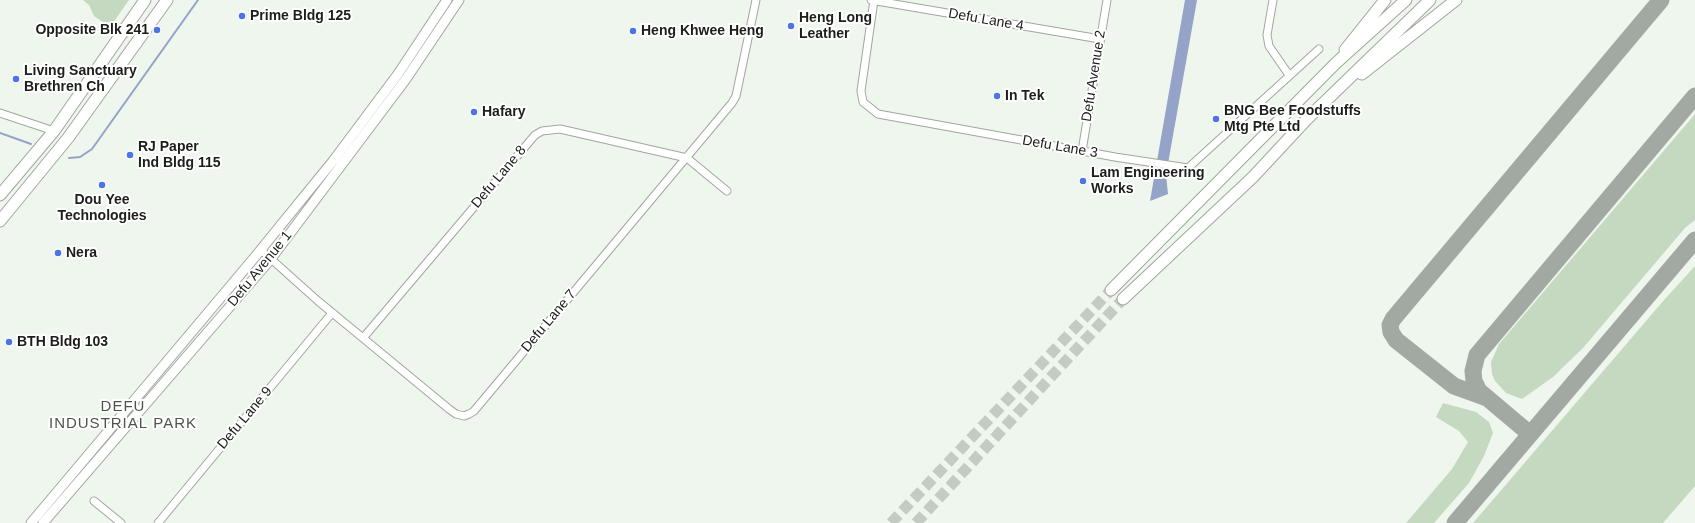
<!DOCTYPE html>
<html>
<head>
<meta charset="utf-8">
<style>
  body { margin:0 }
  canvas { display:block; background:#eef6ed }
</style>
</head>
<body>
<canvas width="1695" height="523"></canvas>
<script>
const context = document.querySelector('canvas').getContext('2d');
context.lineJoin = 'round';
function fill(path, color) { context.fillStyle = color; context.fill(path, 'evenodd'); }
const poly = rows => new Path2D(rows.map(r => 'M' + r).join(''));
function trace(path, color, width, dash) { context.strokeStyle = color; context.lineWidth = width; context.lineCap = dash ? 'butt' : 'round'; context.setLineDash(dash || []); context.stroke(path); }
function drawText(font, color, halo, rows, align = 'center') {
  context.font = font + ' Arial,sans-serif'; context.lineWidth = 4; context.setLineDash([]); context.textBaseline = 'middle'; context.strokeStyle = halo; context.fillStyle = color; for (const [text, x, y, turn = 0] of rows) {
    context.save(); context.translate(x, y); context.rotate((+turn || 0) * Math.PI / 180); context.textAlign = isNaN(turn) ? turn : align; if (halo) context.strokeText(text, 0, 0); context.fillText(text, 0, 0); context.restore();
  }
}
const green = poly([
  [83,0,129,0,110,27,94,16,89,5],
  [1695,114,1695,220,1685,228,1583,348,1553,377,1522,399,1506,393,1495,381,1492,374,1491,362,1499,344],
  [1695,266,1695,486,1663,523,1473,523,1664,300],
  [1443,403,1476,412,1489,422,1493,433,1484,456,1469,483,1434,523,1406,523,1452,469,1468,442,1459,431,1436,417]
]);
const water = poly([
  [1185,0,1197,0,1166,175,1168,194,1150,201]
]);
const stream = poly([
  [0,133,31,144],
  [69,158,80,157,92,149,198,0]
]);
const taxiway = poly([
  [1487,398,1454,386,1396,340,1391,332,1390,325,1393,319,1661,0],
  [1530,434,1479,391,1474,381,1473,371,1477,355,1695,96],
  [1455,523,1695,240]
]);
const highwayTunnel = poly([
  [891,523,1111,290],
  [916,523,1123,299]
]);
const minor = poly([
  [871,0,1100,39],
  [874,0,861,91,863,102,878,114,1115,157,1188,168,1319,49],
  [1273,0,1267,35,1269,46,1289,75],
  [0,113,54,131],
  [1082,151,1107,0],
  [261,250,318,301,449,409,456,414,464,416,469,414,474,411,732,103,736,96,756,0],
  [363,338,535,135,542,131,560,129,687,158,727,191],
  [94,501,121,523],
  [158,523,332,313]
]);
const major = poly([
  [31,523,254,258,333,161,398,74,447,0],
  [43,523,270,260,406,79,459,0]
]);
const highway = poly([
  [1345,50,1385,0],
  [1362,74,1456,0],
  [0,195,54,131,145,0],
  [0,221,68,138,167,0],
  [1111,290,1336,63,1406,0],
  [1123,299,1253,177,1307,119,1430,0]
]);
const markers = [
  [242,16,4,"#4c74e8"],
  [791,26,4,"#4c74e8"],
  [157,30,4,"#4c74e8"],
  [633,31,4,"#4c74e8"],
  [16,79,4,"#4c74e8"],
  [997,96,4,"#4c74e8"],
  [474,112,4,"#4c74e8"],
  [1216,119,4,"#4c74e8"],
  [130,155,4,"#4c74e8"],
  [1083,181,4,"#4c74e8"],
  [102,185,4,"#4c74e8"],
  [58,253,4,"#4c74e8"],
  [9,342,4,"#4c74e8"]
];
const poiNames = [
  ["Prime Bldg 125",250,16],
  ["Heng Long",799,18],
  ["Leather",799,34],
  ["Opposite Blk 241",149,30,"right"],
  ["Heng Khwee Heng",641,31],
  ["Living Sanctuary",24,71],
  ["Brethren Ch",24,87],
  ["In Tek",1005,96],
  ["BNG Bee Foodstuffs",1224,111],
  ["Mtg Pte Ltd",1224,127],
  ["Hafary",482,112],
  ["RJ Paper",138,147],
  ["Ind Bldg 115",138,163],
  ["Lam Engineering",1091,173],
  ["Works",1091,189],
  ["Dou Yee",102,200,"center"],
  ["Technologies",102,216,"center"],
  ["Nera",66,253],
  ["BTH Bldg 103",17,342]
];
const streetNames = [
  ["Defu Lane 4",986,20,10],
  ["Defu Avenue 2",1094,76,-81],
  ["Defu Lane 3",1060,147,10],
  ["Defu Lane 8",499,177,-50],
  ["Defu Avenue 1",260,269,-51],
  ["Defu Lane 7",549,321,-50],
  ["Defu Lane 9",245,418,-50]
];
const neighbourhoodNames = [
  ["DEFU",123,407],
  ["INDUSTRIAL PARK",123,424]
];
fill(green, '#c5d9c1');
fill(water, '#94a3c7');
trace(stream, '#94a3c7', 2);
trace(taxiway, '#a2a8a2', 17);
trace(highwayTunnel, '#c4cbc3', 11, [11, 5.5]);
trace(minor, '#a0a79f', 9);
trace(major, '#a0a79f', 11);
trace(highway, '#a0a79f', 13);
trace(minor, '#fff', 7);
trace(major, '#fff', 9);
trace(highway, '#fff', 11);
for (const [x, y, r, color] of markers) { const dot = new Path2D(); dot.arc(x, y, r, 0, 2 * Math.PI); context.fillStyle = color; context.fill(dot); trace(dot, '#fff', 1.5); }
drawText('bold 14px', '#1c1e1b', '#fff', poiNames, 'left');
drawText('14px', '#1c1e1b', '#fff', streetNames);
context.letterSpacing = '1px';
drawText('15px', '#4e544d', '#fff', neighbourhoodNames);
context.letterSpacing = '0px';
</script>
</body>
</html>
